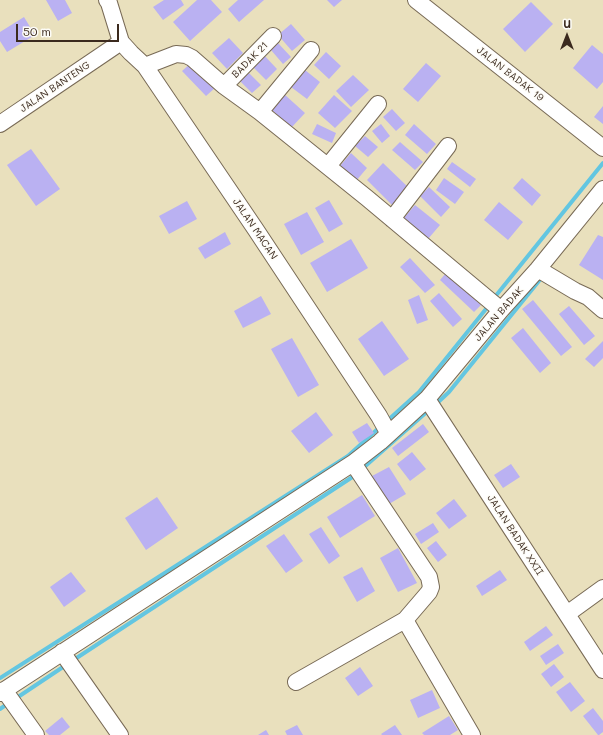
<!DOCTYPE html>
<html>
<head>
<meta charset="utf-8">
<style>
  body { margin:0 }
  #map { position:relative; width:603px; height:735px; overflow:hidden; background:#e9e0bd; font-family:Mali,sans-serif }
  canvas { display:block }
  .north { position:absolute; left:547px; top:16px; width:40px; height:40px; -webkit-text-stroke:3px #fdfcf7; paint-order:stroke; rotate:0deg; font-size:11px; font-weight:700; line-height:16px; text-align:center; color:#3b2a1e }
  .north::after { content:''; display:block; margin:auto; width:14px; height:18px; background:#3b2a1e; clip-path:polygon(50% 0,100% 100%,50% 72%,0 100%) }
  .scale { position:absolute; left:16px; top:24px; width:103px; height:18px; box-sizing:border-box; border:2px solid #3b2a1e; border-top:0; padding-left:5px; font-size:12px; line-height:14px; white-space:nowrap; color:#3b2a1e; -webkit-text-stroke:3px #fdfcf7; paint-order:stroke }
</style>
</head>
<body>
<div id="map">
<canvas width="603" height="735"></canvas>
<div class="north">U</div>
<div class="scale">50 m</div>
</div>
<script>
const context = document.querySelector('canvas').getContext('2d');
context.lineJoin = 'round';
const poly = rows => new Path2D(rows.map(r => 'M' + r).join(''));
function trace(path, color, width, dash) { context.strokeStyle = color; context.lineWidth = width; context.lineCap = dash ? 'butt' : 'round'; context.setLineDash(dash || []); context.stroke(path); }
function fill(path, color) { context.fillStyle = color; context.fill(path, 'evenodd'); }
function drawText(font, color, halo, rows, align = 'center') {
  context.font = font + ' Mali,sans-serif'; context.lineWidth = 3; context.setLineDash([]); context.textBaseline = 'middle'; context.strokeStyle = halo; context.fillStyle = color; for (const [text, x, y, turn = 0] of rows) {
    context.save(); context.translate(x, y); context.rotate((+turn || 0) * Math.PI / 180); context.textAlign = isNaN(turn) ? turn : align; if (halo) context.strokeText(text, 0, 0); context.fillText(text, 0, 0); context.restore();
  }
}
const stream = poly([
  [494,298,603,163],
  [434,406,449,392,543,276],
  [386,422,419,392,490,304],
  [362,469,429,410],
  [72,661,357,474],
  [0,678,348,456,381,426],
  [15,699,66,665],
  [0,709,10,702]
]);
const building = poly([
  [46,0,65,0,72,13,58,21],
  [164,0,181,0,184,5,163,20,153,7],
  [197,0,211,0,222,12,190,41,173,22],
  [238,0,264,0,239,22,228,9],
  [327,0,342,0,334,7],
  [531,2,553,24,525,52,503,29],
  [24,17,35,35,7,52,0,41,0,32],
  [291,24,305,40,292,51,278,35],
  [229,38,243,53,227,69,212,53],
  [278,43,291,57,283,64,271,50],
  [592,45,603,54,603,82,597,89,573,68],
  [326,52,341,66,329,79,314,65],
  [262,53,277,69,266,80,250,64],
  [192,62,216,87,206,96,182,71],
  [426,63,441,76,418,102,403,89],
  [305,70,320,82,307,99,291,87],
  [249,73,261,85,252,93,240,81],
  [353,75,369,90,351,107,336,91],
  [284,94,305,113,291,128,271,109],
  [334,95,352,111,335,128,318,113],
  [603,106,603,124,594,117],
  [392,109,405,123,396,131,383,117],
  [317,124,336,133,332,143,312,134],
  [381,124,390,136,382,143,372,131],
  [414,124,436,144,427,154,405,135],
  [365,136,378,147,368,157,355,146],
  [400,142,423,162,415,170,392,150],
  [31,149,60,189,36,206,7,165],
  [351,153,367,168,356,181,340,166],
  [452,162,476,179,470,187,447,169],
  [383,163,409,188,392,205,367,180],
  [444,178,464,192,455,204,436,190],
  [522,178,541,195,532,206,513,188],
  [429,187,450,207,441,217,420,196],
  [329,200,343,224,329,232,315,208],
  [187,201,197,219,169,234,159,216],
  [499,202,523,222,508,240,484,220],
  [415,205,440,225,428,239,403,219],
  [307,212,324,242,301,255,284,224],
  [225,232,231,244,205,259,198,248],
  [598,235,603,237,603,280,579,265],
  [351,239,368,268,327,292,310,263],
  [410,258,435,285,425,293,400,267],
  [446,273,481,305,474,312,440,280],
  [439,293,462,319,453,327,430,301],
  [419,295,428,320,417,324,408,300],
  [261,296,271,314,243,328,234,311],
  [533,300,572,347,561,356,522,309],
  [569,306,595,336,584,345,559,314],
  [382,321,409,359,384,376,358,339],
  [523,328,551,363,540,373,511,338],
  [292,338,319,385,298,397,271,349],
  [603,341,603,358,594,367,585,359],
  [316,412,333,435,309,453,291,431],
  [367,423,374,433,359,443,352,432],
  [423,424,429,432,398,456,392,448],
  [412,452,426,469,410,481,397,464],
  [511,464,520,477,503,488,494,475],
  [389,467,406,494,389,504,372,476],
  [362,495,375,516,340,538,327,517],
  [157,497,178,528,146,550,125,518],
  [454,499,467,516,449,529,436,513],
  [433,523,439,532,421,544,415,534],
  [321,527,340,556,329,564,309,534],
  [284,534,303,561,286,573,266,546],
  [436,541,447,555,438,562,427,548],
  [398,548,417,583,398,592,380,558],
  [362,567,375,591,357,602,343,577],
  [500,570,507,580,482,596,476,586],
  [71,572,86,591,64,607,50,587],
  [546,626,553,635,530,651,524,642],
  [558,644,564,653,546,665,540,656],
  [554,664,564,677,551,687,541,674],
  [360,667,373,686,358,696,345,678],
  [570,682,585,701,571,712,556,692],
  [432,690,440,708,418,718,410,700],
  [593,708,603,721,603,732,599,735,598,735,583,716],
  [449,716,458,730,450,735,424,735,422,733],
  [62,717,70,727,60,735,49,735,45,731],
  [297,725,303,735,287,735,285,731],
  [395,725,402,735,382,735,381,734],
  [266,730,269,735,258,735]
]);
const street = poly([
  [107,0,109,3,121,42],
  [416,0,603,148],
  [145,66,176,54,186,55,192,58,224,86,260,112,367,198,501,310],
  [224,86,273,36],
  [260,112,311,50],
  [0,124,121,42,131,53,145,66,256,230,379,416,389,434],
  [328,166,378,104],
  [392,219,448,146],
  [538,269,575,291,588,297,603,310],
  [427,399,603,670],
  [567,614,603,588],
  [405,620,472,735],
  [62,652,120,735],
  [296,682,405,620,429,592,431,587,429,577,353,463],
  [4,690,36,735],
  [0,693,353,463,380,442,427,399,501,310,538,269,603,189]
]);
const streetNames = [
  ["BADAK 21",250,60,-45],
  ["JALAN BADAK 19",510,74,38],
  ["JALAN BANTENG",55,87,-34],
  ["JALAN MACAN",255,229,56],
  ["JALAN BADAK",499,314,-49],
  ["JALAN BADAK XXII",515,535,57]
];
trace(stream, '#63c6e1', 4);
fill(building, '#bab1f2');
trace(street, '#786a56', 18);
trace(street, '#fff', 16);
drawText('10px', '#3b2a1e', '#fdfcf7', streetNames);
</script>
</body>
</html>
